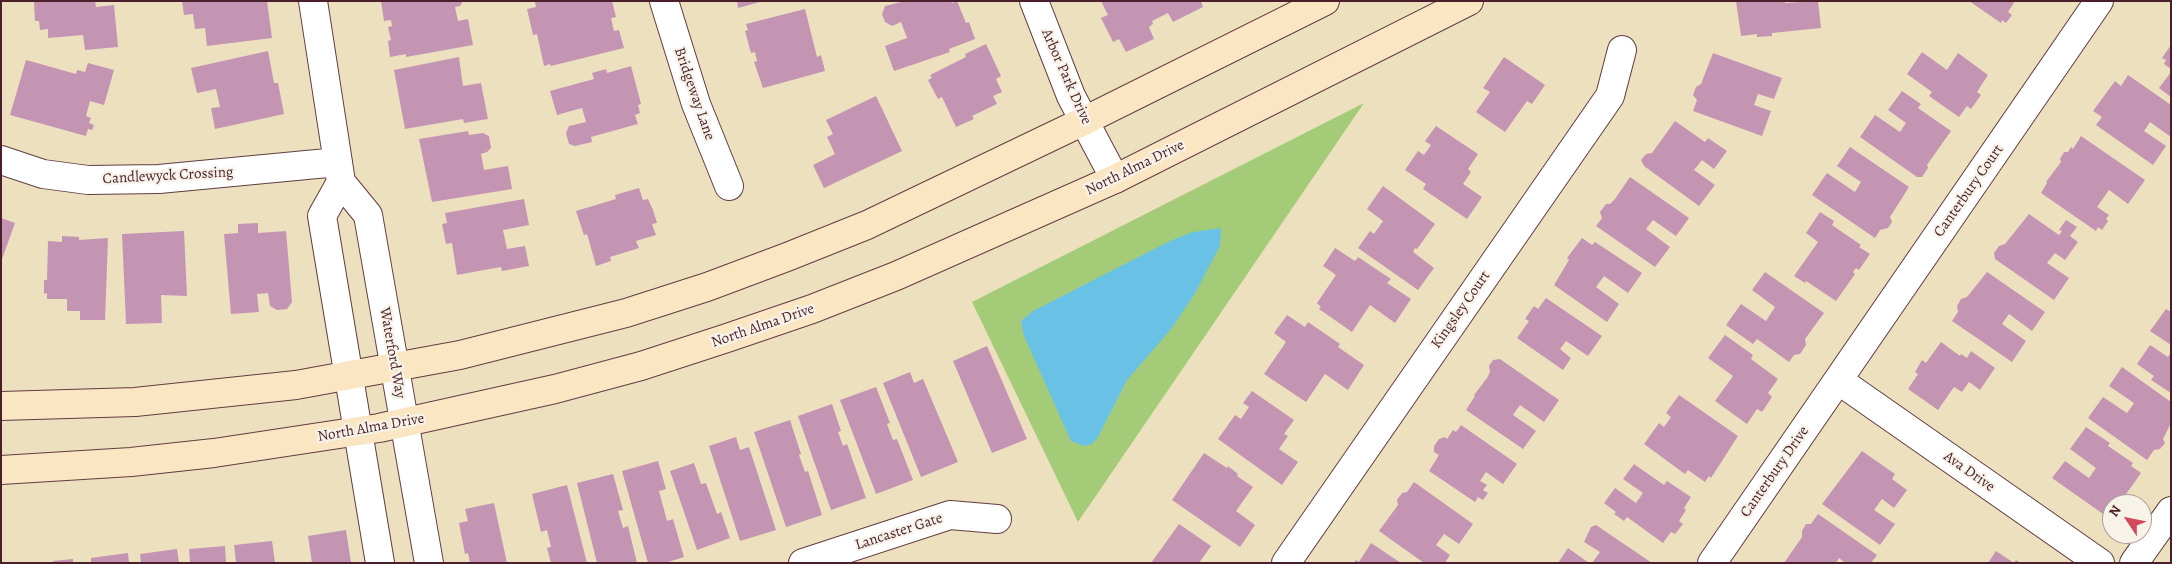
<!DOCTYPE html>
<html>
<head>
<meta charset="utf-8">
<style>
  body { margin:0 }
  #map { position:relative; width:2172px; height:564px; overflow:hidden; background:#ede0bf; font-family:Alegreya,serif }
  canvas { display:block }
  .frame { position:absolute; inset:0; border:2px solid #4a1f2b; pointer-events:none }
  .north { position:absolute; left:2102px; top:494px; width:50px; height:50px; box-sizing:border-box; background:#f7f3e8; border:1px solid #b29e9c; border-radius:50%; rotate:304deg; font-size:14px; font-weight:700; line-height:20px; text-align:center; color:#4a1f2b }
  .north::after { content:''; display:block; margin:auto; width:18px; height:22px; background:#d1495b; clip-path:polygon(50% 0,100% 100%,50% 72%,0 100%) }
</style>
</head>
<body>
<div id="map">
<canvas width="2172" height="564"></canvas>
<div class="frame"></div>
<div class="north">N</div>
</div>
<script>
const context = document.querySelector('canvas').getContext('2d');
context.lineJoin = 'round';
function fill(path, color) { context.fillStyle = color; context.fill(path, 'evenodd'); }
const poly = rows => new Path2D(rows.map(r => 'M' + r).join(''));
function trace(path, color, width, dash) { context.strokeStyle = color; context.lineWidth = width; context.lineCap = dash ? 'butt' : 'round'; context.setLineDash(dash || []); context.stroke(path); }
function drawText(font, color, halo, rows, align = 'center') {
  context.font = font + ' Alegreya,serif'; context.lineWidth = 4.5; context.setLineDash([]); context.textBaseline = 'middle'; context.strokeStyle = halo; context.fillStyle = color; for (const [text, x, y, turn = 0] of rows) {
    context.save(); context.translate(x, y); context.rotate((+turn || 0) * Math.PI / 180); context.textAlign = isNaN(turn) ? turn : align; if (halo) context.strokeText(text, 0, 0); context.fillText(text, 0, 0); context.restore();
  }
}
const green = poly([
  [1364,103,1078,522,972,302]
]);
const water = poly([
  [1221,228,1220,246,1194,295,1171,329,1127,380,1098,437,1092,444,1084,446,1071,441,1024,336,1021,321,1033,311,1170,241,1193,232]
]);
const building = poly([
  [34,1,95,1,96,7,114,5,118,47,85,50,83,35,48,38,48,29,40,30,39,21,35,21],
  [182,1,267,1,272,38,207,46,205,28,195,29,193,14,184,15],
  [381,1,463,1,460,6,455,7,458,21,468,19,473,45,406,57,406,54,390,57,388,41,391,40,388,27,392,26,391,20,384,21],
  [612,1,616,17,611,18,614,31,619,30,624,48,551,66,550,64,544,66,537,34,533,35,527,9,536,7,535,2,537,1],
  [737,1,760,1,760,2,738,8],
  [905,1,951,1,952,3,957,1,966,23,969,22,975,39,949,49,950,52,894,71,885,46,907,38,901,22,892,26,885,22,882,14,885,6],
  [1101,1,1201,1,1203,7,1173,22,1168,13,1152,21,1153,24,1149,27,1154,39,1126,52,1119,39,1113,42,1101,18,1108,15],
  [1736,1,1785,1,1785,3,1818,1,1821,28,1772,33,1772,36,1757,37,1757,34,1741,36],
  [1969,1,2015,1,2008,12,2012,15,2006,23,2002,20,2001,23],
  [805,9,817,57,821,55,825,71,763,88,754,62,757,61,755,52,751,53,745,31,748,30,746,24],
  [986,44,1001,76,996,79,1002,92,993,96,997,104,972,116,974,119,956,127,942,97,938,99,928,80,932,78,930,75,966,57,965,54],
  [2171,45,2171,69,2164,64,2166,60,2162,58],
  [268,51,274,83,278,83,284,114,215,129,211,108,220,107,216,89,197,93,191,68],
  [1922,52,1947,70,1958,53,1988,75,1977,92,1981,95,1971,109,1967,106,1959,117,1929,96,1932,92,1907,74],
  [1713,53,1782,78,1774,99,1758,94,1754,105,1771,111,1762,136,1693,111,1697,100,1693,95,1696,87,1701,84],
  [459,57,463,86,481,83,488,119,464,123,463,119,405,129,394,70],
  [1504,57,1545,85,1532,104,1527,101,1505,132,1476,112,1490,92,1483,88],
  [26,60,76,74,77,70,85,72,88,63,114,70,104,105,90,101,86,116,91,118,89,123,94,125,92,130,88,129,86,136,10,115],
  [631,66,641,104,638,105,640,113,635,115,638,124,591,137,592,142,575,146,569,144,566,133,569,126,586,122,582,108,557,115,550,91,594,79,592,73,606,69,607,73],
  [2171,72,2171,97,2159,88],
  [2128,75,2171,105,2171,137,2150,122,2144,131,2166,146,2153,165,2096,125,2102,117,2093,111,2115,81,2121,86],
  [1902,91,1921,104,1918,108,1951,131,1927,165,1928,168,1922,177,1917,177,1860,137,1875,115,1900,132,1906,123,1888,110],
  [876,96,902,151,824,188,813,165,835,154,827,137,833,134,826,120],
  [1675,121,1705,142,1708,138,1727,151,1714,169,1702,160,1694,170,1715,185,1699,206,1644,166,1641,160,1646,154,1652,153],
  [1436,126,1478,154,1468,169,1471,172,1463,184,1482,197,1467,219,1423,189,1426,184,1405,170,1418,151,1424,155,1431,145,1425,141],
  [468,131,469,135,483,133,489,136,491,148,487,152,481,154,484,170,508,166,512,189,432,202,419,139],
  [2081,136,2145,180,2128,204,2109,190,2097,207,2109,215,2106,219,2108,221,2102,230,2098,227,2096,231,2041,193,2047,183,2046,182,2061,162,2060,159,2064,152,2068,152,2071,147,2073,149],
  [1850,147,1909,187,1890,217,1892,222,1888,228,1880,230,1875,238,1812,195,1827,173,1855,192,1861,182,1837,166],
  [1630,177,1689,218,1676,236,1653,220,1646,229,1670,247,1655,267,1596,226,1602,218,1600,212,1606,204,1610,204,1615,199],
  [1383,186,1435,224,1417,249,1415,248,1413,252,1434,268,1418,290,1358,248,1370,231,1374,234,1383,221,1367,209],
  [639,188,643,200,648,199,653,210,657,223,652,224,656,235,636,241,639,248,610,257,611,261,596,266,587,234,584,235,576,211,616,199,615,195],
  [524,199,529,225,503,230,507,249,525,246,529,266,502,271,501,267,457,275,452,243,446,244,442,224,447,223,445,213],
  [1820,212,1834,221,1832,225,1861,245,1859,247,1870,254,1859,270,1856,268,1853,272,1855,274,1836,301,1806,281,1805,283,1794,276,1818,242,1806,233],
  [2029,214,2059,235,2062,231,2059,230,2066,220,2077,227,2070,236,2078,242,2065,260,2055,253,2047,263,2069,278,2054,300,1995,259,1994,253,1999,246,2005,244],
  [1,218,15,223,2,259,1,259],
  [258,223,258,233,286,231,292,302,287,309,277,310,270,306,268,293,257,294,259,312,231,314,224,234,238,233,238,224],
  [184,231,187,296,161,295,162,323,126,324,122,234],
  [62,236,79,237,79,240,108,238,105,320,80,320,80,311,67,311,67,299,47,299,47,293,44,294,44,280,47,280,48,241,62,242],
  [1582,238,1592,245,1595,242,1642,273,1628,293,1604,276,1596,287,1619,304,1607,322,1554,285,1569,260,1567,258],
  [1335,248,1355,261,1358,257,1391,279,1387,283,1411,299,1395,323,1370,305,1352,332,1319,309,1321,307,1317,303,1336,275,1323,266],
  [1765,272,1824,313,1805,339,1806,345,1800,354,1794,355,1789,362,1757,339,1753,344,1726,325,1741,304,1766,321,1775,307,1752,290],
  [1987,272,2045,312,2032,331,2009,314,2002,324,2026,341,2012,362,1952,321,1958,312,1957,306,1961,299,1967,297],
  [1546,298,1602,336,1588,356,1566,341,1560,349,1571,358,1563,370,1517,338,1529,321,1525,319,1534,306,1538,309],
  [2166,309,2171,312,2171,345,2150,331],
  [1287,315,1305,327,1308,322,1340,344,1338,347,1364,365,1348,390,1325,374,1306,402,1264,374,1286,342,1274,333],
  [1725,335,1753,355,1751,359,1778,379,1768,393,1772,397,1762,412,1757,409,1747,424,1715,401,1733,376,1708,358],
  [1941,342,1960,356,1961,354,1967,358,1971,351,1995,368,1980,390,1969,382,1962,392,1954,387,1938,410,1908,389,1918,374,1915,372,1922,360,1926,363],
  [2150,345,2168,357,2171,352,2171,393,2151,380,2154,376,2137,364],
  [987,346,1027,439,992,453,953,361],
  [1500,359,1559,400,1544,422,1520,405,1513,415,1536,431,1523,449,1466,410,1475,396,1474,395,1487,378,1490,372,1489,366,1493,360],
  [2122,367,2171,402,2171,423,2163,439,2165,443,2160,449,2154,450,2147,460,2088,418,2103,397,2127,413,2134,403,2109,386],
  [910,372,914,383,923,379,958,462,921,477,883,383],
  [876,387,890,423,887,424,893,440,897,439,913,480,876,494,840,400],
  [1252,391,1294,420,1284,434,1288,436,1279,449,1298,462,1282,485,1218,439,1235,415,1241,419,1249,407,1243,403],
  [1679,395,1738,436,1711,478,1709,476,1705,482,1688,470,1685,474,1644,444,1659,423,1664,427,1671,417,1666,413],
  [832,404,841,431,838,432,843,446,847,444,866,498,831,510,798,416],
  [790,420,801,454,799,455,805,472,808,471,822,515,786,527,754,432],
  [1461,425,1517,464,1503,484,1486,472,1480,481,1487,485,1483,490,1488,493,1483,500,1478,497,1475,502,1429,471,1439,455,1434,452,1434,446,1439,439,1445,437,1447,439,1453,430,1456,432],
  [2086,427,2110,443,2108,446,2133,463,2131,466,2141,473,2119,504,2112,504,2112,508,2106,516,2052,478,2065,461,2089,478,2096,468,2070,449],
  [736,437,740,450,749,447,776,530,740,541,709,446],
  [1862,451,1895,474,1892,479,1907,490,1894,508,1882,499,1874,510,1895,524,1880,545,1822,504],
  [1204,453,1227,468,1228,466,1238,474,1237,476,1253,487,1236,511,1255,525,1240,547,1172,500],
  [658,461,666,489,659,491,667,521,673,519,684,557,665,563,648,563,622,471],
  [694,463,701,484,706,483,717,514,721,512,730,538,697,550,670,471],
  [1634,464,1664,485,1667,481,1691,497,1684,508,1686,510,1679,521,1683,524,1675,534,1671,532,1663,543,1627,517,1624,521,1614,514,1616,512,1604,503,1615,488,1636,503,1643,493,1623,479],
  [613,474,623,510,618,511,623,528,628,526,637,563,597,563,577,483],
  [1414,482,1473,524,1459,544,1444,534,1436,545,1450,555,1445,563,1424,563,1379,531,1398,505,1397,500,1402,493,1407,492],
  [567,485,587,563,551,563,547,548,551,547,547,530,541,532,532,494],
  [494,503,507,563,470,563,468,553,465,554,459,523,468,521,465,509],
  [1818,514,1877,555,1871,563,1845,563,1839,558,1836,563,1784,563,1802,537,1802,531,1806,524,1811,524],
  [1179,524,1211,546,1199,563,1151,563],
  [1596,525,1652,563,1592,563,1600,552,1584,542,1591,527],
  [346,530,351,563,312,563,308,536],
  [272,541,275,563,236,563,234,545],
  [1371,543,1401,563,1354,563,1356,560,1359,562],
  [225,546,226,563,190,563,189,549],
  [1568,548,1589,563,1558,563],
  [177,549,179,563,141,563,140,554],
  [1996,551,2014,563,2016,560,2021,563,1988,563],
  [128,553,129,563,91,563,91,558],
  [73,559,73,563,53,563,53,561]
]);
const minor = poly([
  [313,1,341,182,368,215,429,563],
  [664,1,696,104,729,186],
  [1034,1,1071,96,1115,179],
  [1,160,43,174,88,180,159,179,338,162],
  [341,182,322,216,380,563],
  [1838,380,2100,563],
  [803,563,950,515,997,519],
  [1286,563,1610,96,1622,50],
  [1712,563,2099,1],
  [2134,563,2171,511]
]);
const secondary = poly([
  [1,406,135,402,296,385,460,355,626,313,707,287,787,257,867,225,1084,121,1325,1],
  [1,470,131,462,214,453,379,428,555,389,641,366,727,338,812,309,896,276,1115,179,1469,1]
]);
const streetNames = [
  ["Arbor Park Drive",1066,77,66],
  ["Bridgeway Lane",694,94,71],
  ["North Alma Drive",1135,168,-26],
  ["Candlewyck Crossing",168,176,-3],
  ["Canterbury Court",1969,191,-55],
  ["Kingsley Court",1461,310,-55],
  ["North Alma Drive",763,326,-19],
  ["Waterford Way",392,353,80],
  ["North Alma Drive",371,428,-10],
  ["Canterbury Drive",1775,472,-55],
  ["Ava Drive",1969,472,35],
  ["Lancaster Gate",899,532,-18]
];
fill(green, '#a4cc78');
fill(water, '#69c1e6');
fill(building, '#c495b3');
trace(minor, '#623c41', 30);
trace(secondary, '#623c41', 30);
trace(minor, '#fff', 28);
trace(secondary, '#fbe6c4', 28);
drawText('15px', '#4a1f2b', '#f7f3e8', streetNames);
</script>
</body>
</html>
